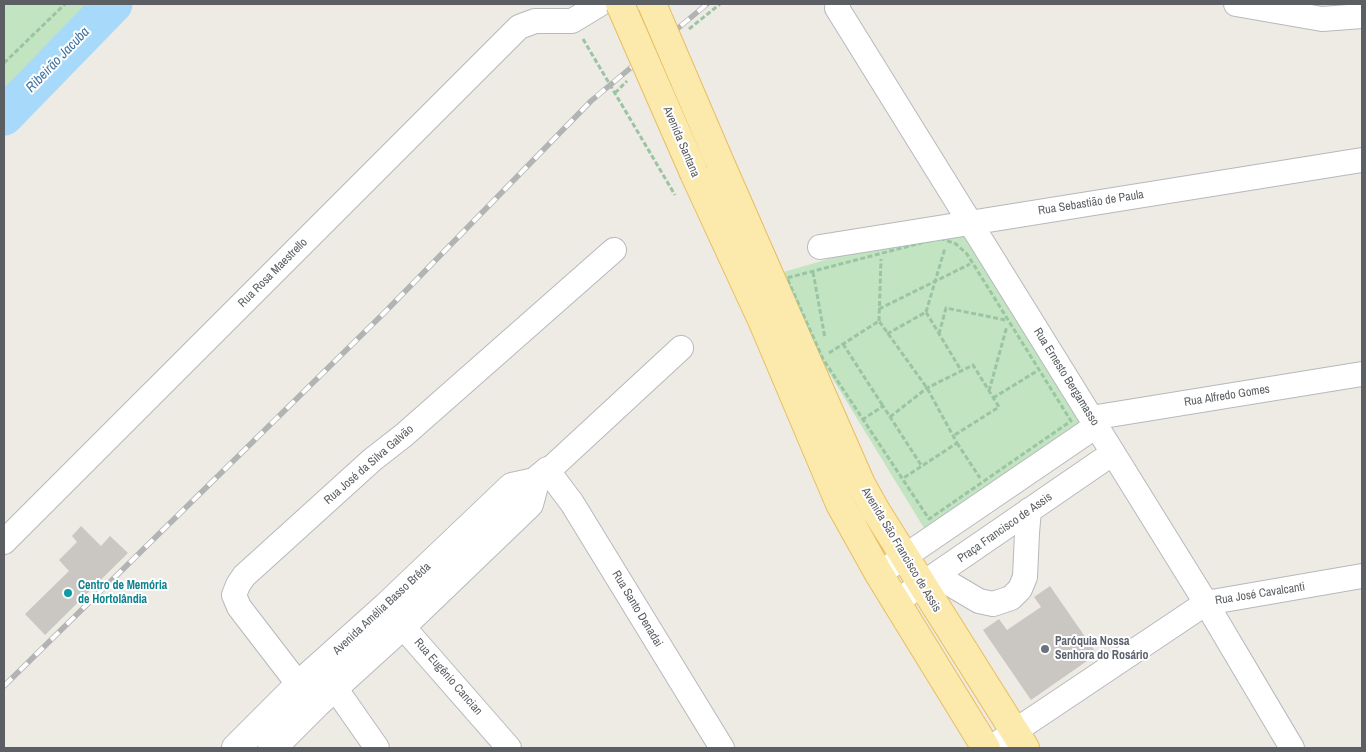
<!DOCTYPE html>
<html>
<head>
<meta charset="utf-8">
<style>
  body { margin:0 }
  #map { position:relative; width:1366px; height:752px; overflow:hidden; background:#edebe3; font-family:"Archivo Narrow",sans-serif }
  canvas { display:block }
  .frame { position:absolute; inset:0; border:5px solid #5b5f63; pointer-events:none }
</style>
</head>
<body>
<div id="map">
<canvas width="1366" height="752"></canvas>
<div class="frame"></div>
</div>
<script>
const context = document.querySelector('canvas').getContext('2d');
context.lineJoin = 'round';
function fill(path, color) { context.fillStyle = color; context.fill(path, 'evenodd'); }
const poly = rows => new Path2D(rows.map(r => 'M' + r).join(''));
function trace(path, color, width, dash) { context.strokeStyle = color; context.lineWidth = width; context.lineCap = dash ? 'butt' : 'round'; context.setLineDash(dash || []); context.stroke(path); }
function drawText(font, color, halo, rows, align = 'center') {
  context.font = font + ' "Archivo Narrow",sans-serif'; context.lineWidth = 4; context.setLineDash([]); context.textBaseline = 'middle'; context.strokeStyle = halo; context.fillStyle = color; for (const [text, x, y, turn = 0] of rows) {
    context.save(); context.translate(x, y); context.rotate((+turn || 0) * Math.PI / 180); context.textAlign = isNaN(turn) ? turn : align; if (halo) context.strokeText(text, 0, 0); context.fillText(text, 0, 0); context.restore();
  }
}
const green = poly([
  [4,4,93,4,69,25,4,95],
  [956,231,969,240,1083,424,927,533,770,276,911,235]
]);
const river = poly([
  [4,116,113,4]
]);
const building = poly([
  [81,526,101,546,110,536,128,553,45,635,25,614,69,571,59,560,77,542,72,536],
  [1050,586,1097,654,1031,700,983,630,999,619,1007,630,1041,607,1034,597]
]);
const path = poly([
  [689,29,720,4],
  [583,39,675,195],
  [4,63,65,4],
  [615,93,627,81],
  [940,238,956,244,967,254,1071,421,929,519,823,359,787,278,940,238],
  [813,272,825,338],
  [879,309,970,264],
  [926,312,945,248],
  [879,321,881,259],
  [887,334,926,312,962,372],
  [939,334,946,308,1005,320],
  [843,344,883,406],
  [829,353,879,321,927,388,957,443,902,479],
  [989,391,1007,326],
  [993,398,1037,371],
  [890,417,927,388,973,365,999,407,953,436],
  [862,420,883,406,921,465],
  [957,443,980,478]
]);
const minor = poly([
  [838,4,837,8,1206,603,1292,748],
  [1236,4,1322,19,1362,16],
  [820,247,1362,160],
  [681,348,548,471,572,503,722,748],
  [1091,418,1362,374],
  [4,542,519,27,535,21,572,21,600,4],
  [879,574,1096,426],
  [935,575,979,601,993,604,1011,598,1020,589,1025,577,1027,533,1029,510],
  [896,602,1113,453],
  [390,612,509,748],
  [335,688,377,748],
  [312,699,299,685,239,607,234,595,238,585,244,576,372,460,404,435,614,250],
  [991,748,1015,731,1206,603,1362,576]
]);
const tertiary = poly([
  [236,748,299,685,386,607,512,487,535,482,548,471],
  [272,748,316,704,403,625,529,504,535,482]
]);
const primary = poly([
  [718,158,861,484,876,511,1025,748],
  [694,173,762,320,840,504,879,574,986,748]
]);
const rail = poly([
  [4,686,385,312,591,101,707,4]
]);
const primaryBridge = poly([
  [620,4,694,173],
  [652,4,718,158]
]);
const markers = [
  [68,593,5,"#0f9aa8"],
  [1045,649,5,"#6b7280"]
];
const streetNames = [
  ["Avenida Santana",681,142,67],
  ["Rua Sebastião de Paula",1091,203,-9],
  ["Rua Rosa Maestrello",273,273,-45],
  ["Rua Ernesto Bergamasso",1066,377,58],
  ["Rua Alfredo Gomes",1227,396,-9],
  ["Rua José da Silva Galvão",369,465,-41],
  ["Praça Francisco de Assis",1005,528,-35],
  ["Avenida São Francisco de Assis",901,550,59],
  ["Rua José Cavalcanti",1260,594,-9],
  ["Avenida Amélia Basso Brêda",382,609,-43],
  ["Rua Santo Denadai",637,609,59],
  ["Rua Eugênio Cancian",448,677,49]
];
const cultureNames = [
  ["Centro de Memória",78,586],
  ["de Hortolândia",78,600]
];
const worshipNames = [
  ["Paróquia Nossa",1055,642],
  ["Senhora do Rosário",1055,656]
];
const waterNames = [
  ["Ribeirão Jacuba",58,60,-46]
];
fill(green, '#c2e4c1');
trace(river, '#a6d9fa', 39);
fill(building, '#cac7c2');
trace(minor, '#b6b9bd', 26);
trace(tertiary, '#b6b9bd', 30);
trace(primary, '#eabd60', 30);
trace(path, '#9bc4a4', 3, [5, 2.5]);
trace(minor, '#fff', 24);
trace(tertiary, '#fff', 28);
trace(primary, '#fbeaab', 28);
trace(rail, '#b2b3b3', 5.5);
trace(rail, '#fff', 4, [11]);
trace(primaryBridge, '#eabd60', 30, []);
trace(primaryBridge, '#fbeaab', 28);
for (const [x, y, r, color] of markers) { const dot = new Path2D(); dot.arc(x, y, r, 0, 2 * Math.PI); context.fillStyle = color; context.fill(dot); trace(dot, '#fff', 2); }
drawText('12px', '#5b5f63', '#fff', streetNames);
drawText('bold 12px', '#0d838f', '#fff', cultureNames, 'left');
drawText('bold 12px', '#5b616d', '#fff', worshipNames, 'left');
drawText('italic 14px', '#4175a3', '#fff', waterNames);
</script>
</body>
</html>
